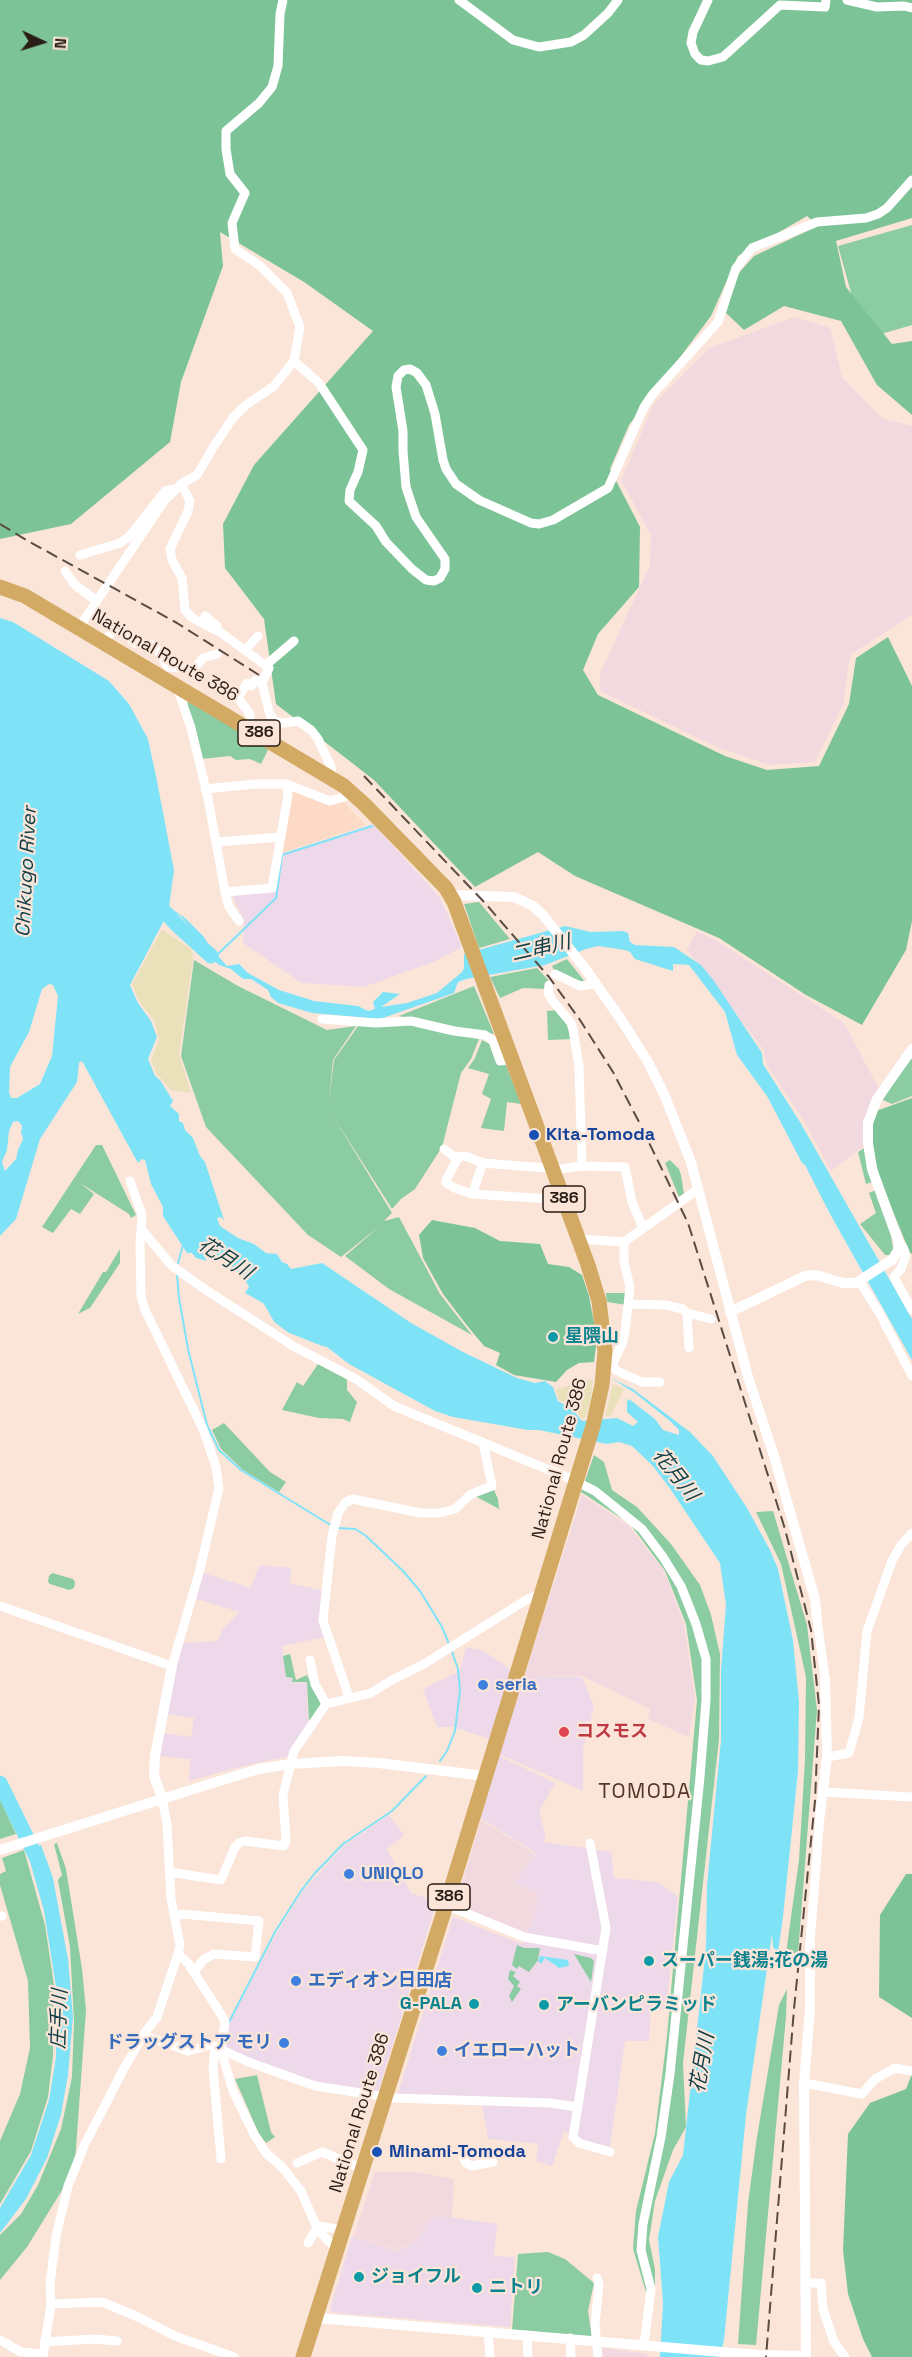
<!DOCTYPE html>
<html>
<head>
<meta charset="utf-8">
<style>
  body { margin:0 }
  #map { position:relative; width:912px; height:2357px; overflow:hidden; background:#fbe5d9; font-family:"Space Grotesk",sans-serif }
  canvas { display:block }
  .north { position:absolute; left:12px; top:12px; width:60px; height:60px; -webkit-text-stroke:4px #fbe5d9; paint-order:stroke; rotate:94deg; font-size:16px; font-weight:700; line-height:24px; text-align:center; color:#2a1d16 }
  .north::after { content:''; display:block; margin:auto; width:21px; height:27px; background:#2a1d16; clip-path:polygon(50% 0,100% 100%,50% 72%,0 100%) }
</style>
</head>
<body>
<div id="map">
<canvas width="912" height="2357"></canvas>
<div class="north">N</div>
</div>
<script>
const context = document.querySelector('canvas').getContext('2d');
context.lineJoin = 'round';
function fill(path, color) { context.fillStyle = color; context.fill(path, 'evenodd'); }
const poly = rows => new Path2D(rows.map(r => 'M' + r).join(''));
function trace(path, color, width, dash) { context.strokeStyle = color; context.lineWidth = width; context.lineCap = dash ? 'butt' : 'round'; context.setLineDash(dash || []); context.stroke(path); }
function drawText(font, color, halo, rows, align = 'center') {
  context.font = font + ' "Space Grotesk","Noto Sans JP",sans-serif'; context.lineWidth = 4.5; context.setLineDash([]); context.textBaseline = 'middle'; context.strokeStyle = halo; context.fillStyle = color; for (const [text, x, y, turn = 0] of rows) {
    context.save(); context.translate(x, y); context.rotate((+turn || 0) * Math.PI / 180); context.textAlign = isNaN(turn) ? turn : align; if (halo) context.strokeText(text, 0, 0); context.fillText(text, 0, 0); context.restore();
  }
}
const commercial = poly([
  [373,824,440,898,462,947,433,962,364,987,302,983,243,943,244,920,232,895,274,891,284,853],
  [260,1565,291,1568,290,1583,324,1591,325,1637,282,1646,286,1677,292,1678,292,1683,307,1682,308,1723,290,1756,239,1767,189,1781,190,1759,158,1756,162,1733,191,1737,194,1718,165,1714,181,1643,217,1641,223,1629,240,1612,194,1598,201,1572,250,1588],
  [466,1647,484,1651,511,1670,490,1739,453,1727,437,1727,423,1689,460,1671],
  [524,1677,582,1677,594,1707,583,1749,583,1791,499,1754],
  [499,1756,555,1783,539,1811,546,1838,544,1842,611,1852,614,1878,658,1882,678,1897,666,2010,651,2008,649,2041,625,2041,610,2147,580,2140,576,2135,564,2131,552,2166,536,2161,538,2144,488,2139,481,2098,397,2097,453,1917,522,1944,534,1917,538,1893,514,1883,536,1853,480,1818],
  [389,1815,404,1835,387,1849,411,1893,437,1901,377,2095,316,2084,225,2051,228,2025,276,1934,303,1891,345,1845],
  [430,2214,497,2224,494,2256,515,2257,510,2327,336,2313,330,2310,352,2236,396,2251,412,2245]
]);
const industrial = poly([
  [795,317,830,328,842,377,883,419,912,426,912,615,850,655,843,704,815,762,769,765,717,747,600,691,600,674,650,565,651,535,621,480,654,404,709,348],
  [697,931,717,941,844,1023,878,1087,873,1100,864,1146,831,1171,805,1123,767,1065,763,1049,687,950],
  [582,1495,628,1525,664,1571,684,1624,695,1698,689,1737,648,1719,650,1709,582,1676,524,1677],
  [481,1820,535,1854,513,1883,538,1893,534,1916,525,1936,455,1907],
  [375,2172,416,2172,454,2179,452,2218,432,2217,415,2243,396,2250,354,2236],
  [598,2347,647,2354,647,2357,599,2357]
]);
const built = poly([
  [297,791,342,801,366,825,282,853,292,792]
]);
const green = poly([
  [912,225,912,325,864,339,838,246],
  [190,702,269,748,261,764,250,759,236,760,230,756,201,759,184,704],
  [479,902,510,939,479,948,464,904],
  [567,959,586,983,555,972,552,966],
  [194,960,238,986,327,1030,356,1026,333,1060,329,1101,334,1060,358,1026,414,1024,479,1039,471,1059,461,1073,442,1147,415,1189,401,1199,392,1209,333,1116,392,1213,384,1221,399,1217,440,1294,472,1335,389,1289,345,1256,381,1225,341,1257,308,1235,206,1127,181,1056],
  [537,968,554,986,545,989,523,988,500,998,490,977],
  [474,986,494,1034,399,1016],
  [558,1010,570,1025,574,1039,548,1040,547,1011],
  [482,1040,490,1044,498,1063,506,1065,521,1104,507,1102,504,1131,481,1128,491,1099,482,1094,489,1074,468,1068,475,1058],
  [912,1058,912,1096,892,1104,883,1100,889,1087],
  [96,1145,102,1145,136,1215,131,1218,129,1214,80,1183,94,1194,80,1214,71,1209,53,1233,42,1227],
  [864,1148,872,1182,866,1184,858,1152],
  [670,1160,679,1169,681,1175,684,1194,679,1197,665,1163],
  [876,1190,891,1234,893,1249,891,1255,885,1255,860,1224,876,1213,869,1193],
  [120,1249,120,1263,90,1308,78,1314,103,1272,106,1272],
  [606,1293,627,1293,627,1305,607,1302],
  [318,1364,347,1379,347,1390,357,1402,350,1422,343,1419,319,1418,282,1410,297,1382,303,1386],
  [224,1423,270,1472,286,1482,279,1492,243,1470,221,1449,212,1430],
  [594,1455,604,1462,612,1490,637,1507,671,1544,700,1585,711,1615,720,1654,719,1739,683,2063,686,2127,673,2150,655,2201,649,2240,655,2269,655,2293,646,2292,633,2249,636,2211,655,2133,667,2036,697,1700,686,1624,665,1571,630,1524,581,1492],
  [493,1488,498,1499,499,1509,475,1496],
  [773,1511,807,1625,817,1710,798,1954,786,1953,799,1860,805,1759,806,1677,781,1564,756,1512],
  [52,1573,73,1579,75,1582,74,1588,69,1590,50,1584,48,1582,49,1576],
  [290,1654,296,1680,307,1675,322,1706,309,1721,307,1682,292,1682,293,1678,286,1677,283,1656],
  [0,1799,16,1834,0,1839],
  [57,1843,66,1869,82,1969,86,2010,75,2162,64,2187,27,2247,0,2280,0,2235,21,2214,38,2185,61,2129,72,2077,74,2021,70,1947,58,1880,62,1875,54,1844],
  [24,1850,45,1925,54,1985,53,2056,48,2097,31,2151,0,2204,0,2141,20,2094,30,2048,28,1981,0,1885,0,1874,6,1871,2,1858],
  [517,1945,524,1948,540,1948,538,1960,529,1972,519,1966,517,1969,512,1965],
  [574,1954,591,1958,594,1961,591,1982],
  [510,1970,516,1972,513,1976,520,1982,517,1986,521,1989,512,2002,509,1996,514,1986,508,1979],
  [787,1989,786,2017,756,2345,738,2344,748,2203,757,2137,779,2005],
  [257,2075,271,2132,275,2137,266,2143,259,2134,235,2079],
  [548,2252,565,2259,594,2283,588,2311,592,2337,512,2330,518,2254]
]);
const forest = poly([
  [0,0,912,0,912,218,836,241,846,287,892,344,912,341,912,415,877,385,841,321,784,306,744,330,726,313,737,275,754,256,818,226,807,216,738,256,711,316,629,425,610,469,640,527,639,587,598,634,583,670,598,695,725,756,767,770,819,766,849,704,856,658,888,637,912,686,912,921,906,950,862,1025,806,995,719,938,575,876,538,852,475,887,374,780,276,704,264,619,225,568,223,524,254,465,373,331,304,282,220,232,223,266,181,382,170,442,71,524,0,539],
  [912,1098,912,1254,910,1253,879,1178,870,1132,876,1111],
  [432,1220,475,1228,500,1241,540,1244,548,1264,569,1267,582,1275,589,1296,597,1338,594,1362,579,1363,567,1370,556,1382,514,1375,496,1365,500,1353,484,1346,465,1323,443,1294,423,1258,419,1235],
  [906,1874,912,1874,912,2018,879,1997,880,1915],
  [912,2074,912,2357,872,2357,863,2339,848,2294,843,2250,848,2134,870,2103,906,2089]
]);
const sand = poly([
  [162,929,192,950,193,960,179,1054,191,1093,171,1090,157,1074,151,1061,159,1039,154,1020,140,1003,132,984],
  [593,1380,591,1400,585,1418,582,1419,573,1407,559,1400,555,1389,562,1388,582,1381],
  [613,1384,624,1389,611,1416,605,1416]
]);
const water = poly([
  [0,618,13,622,109,681,129,704,148,739,156,776,174,870,169,907,185,918,204,937,214,954,218,956,227,966,239,964,248,973,279,990,314,1001,358,1006,368,1011,375,1009,373,1002,383,992,400,994,381,1007,407,1003,437,993,462,972,464,968,464,954,565,926,591,932,623,931,628,933,630,942,635,945,674,947,701,965,714,981,762,1053,763,1064,800,1122,912,1319,912,1360,830,1214,805,1165,802,1163,767,1096,737,1055,725,1012,689,965,673,964,673,971,635,959,630,952,625,950,598,946,586,949,545,965,466,979,458,982,454,993,380,1019,312,1013,278,1003,271,997,268,990,251,979,243,979,231,969,219,965,198,946,180,938,173,930,173,925,186,937,209,947,178,914,175,916,168,913,130,985,138,1003,151,1021,157,1037,148,1059,155,1076,160,1080,173,1101,170,1106,179,1114,179,1121,183,1123,185,1130,193,1138,200,1156,205,1162,224,1220,221,1217,217,1218,220,1226,238,1238,254,1244,266,1253,277,1254,282,1262,287,1264,291,1269,322,1263,411,1323,463,1352,517,1378,535,1383,545,1381,553,1387,558,1401,572,1409,582,1421,617,1418,633,1426,638,1422,627,1412,627,1401,629,1399,655,1419,663,1430,679,1435,679,1430,670,1421,635,1393,611,1378,633,1389,690,1432,713,1456,747,1508,770,1550,778,1569,793,1640,799,1702,798,1771,783,1917,778,1952,773,1947,772,1934,746,2115,724,2340,720,2357,660,2357,663,2303,658,2237,669,2182,683,2155,706,1948,707,1885,721,1740,721,1670,726,1605,720,1563,669,1487,652,1465,632,1446,619,1442,607,1444,539,1430,528,1430,453,1417,435,1411,349,1364,288,1317,245,1293,249,1287,244,1278,218,1256,206,1252,203,1255,207,1261,196,1258,192,1253,187,1253,163,1216,163,1207,151,1184,145,1160,142,1159,138,1163,82,1061,79,1063,77,1082,40,1139,16,1219,0,1236],
  [49,984,53,985,58,996,52,1056,40,1084,17,1098,11,1098,9,1092,10,1067,29,1032,42,989],
  [18,1121,22,1126,21,1132,23,1139,18,1150,16,1159,5,1171,2,1162,7,1150,9,1131,13,1122],
  [41,1845,53,1878,68,1959,73,2017,68,2075,61,2115,47,2158,26,2199,0,2233,0,2208,31,2155,49,2100,56,2057,56,1987,44,1911,27,1851],
  [540,1956,568,1960,569,1966,559,1968,545,1958,541,1964,538,1961]
]);
const stream = poly([
  [215,957,276,898,282,855,372,826],
  [178,1263,183,1245],
  [177,1275,179,1298,188,1349,207,1425,219,1450,241,1470,332,1526],
  [338,1528,355,1529,365,1535,403,1571,420,1591,442,1627,449,1644],
  [440,1761,447,1751,455,1731,460,1690,458,1669,451,1649],
  [228,2024,275,1932,301,1891,315,1873,343,1844,392,1811,426,1776]
]);
const river = poly([
  [153,899,176,924,211,956],
  [268,1296,280,1317,292,1326,325,1339],
  [0,1783,41,1867]
]);
const minor = poly([
  [459,0,513,40,539,47,571,42,584,35,608,13,618,0],
  [708,0,693,32,691,43,695,54,701,60,708,61,723,57,780,5,825,7,826,0],
  [847,0,877,7,904,6,912,8],
  [294,361,319,383,363,450,358,472,350,490,349,501,376,526,386,542,412,569,426,580,434,581,440,578,445,569,445,559,416,517,406,487,403,451,403,431,396,387,398,376,404,370,410,369,417,373,426,385,435,414,443,460,446,469,456,484,479,500,531,523,539,524,553,520,608,488,644,407,652,395,718,322,736,268,752,248,817,222,866,218,878,214,887,208,912,180],
  [181,484,190,501,188,511,170,549,172,560,182,578,185,610,191,617,223,634,269,668,262,683,270,715,276,722,284,723,298,721,311,730,318,739,331,767,332,778],
  [80,555,120,543,129,537,165,491,175,489],
  [65,571,75,585,97,601],
  [205,616,217,626],
  [78,629,165,500,181,484,197,475,214,446,233,418,246,405,274,386,294,361,300,327,287,293,259,265,235,249,232,223,245,193,230,174,226,149,226,131,259,103,272,87,278,66,280,14,283,0],
  [104,643,112,631,117,628,135,643,149,644,156,648,168,667,194,669,203,658,217,654],
  [245,650,258,636],
  [266,665,294,641],
  [177,687,191,728,208,798,225,892,229,907,239,921],
  [249,728,250,714,238,698,247,683,251,686,256,680,262,683],
  [205,789,255,784,286,784,330,801,347,796,350,791],
  [216,842,281,837],
  [225,892,272,888,288,795,286,784],
  [555,974,580,986,596,984],
  [322,1019,376,1023,411,1021,454,1031,485,1035,493,1041,500,1061,512,1059],
  [444,1149,454,1157,465,1156,483,1163,559,1169,582,1166,579,1066,573,1030,571,1023,552,1000,548,993,549,985],
  [458,1158,446,1180,446,1183,455,1188,472,1194,551,1199],
  [582,1166,625,1167,632,1202,643,1228],
  [472,1194,483,1163],
  [142,1230,172,1266,206,1290,293,1346,356,1379,394,1406,571,1479,595,1491,642,1529,663,1557,681,1586,696,1624,706,1659,706,1700,700,1777,670,2074,661,2137,643,2224,641,2250,651,2289,644,2345],
  [578,1239,624,1242],
  [899,1243,903,1247,906,1255,901,1269,894,1277,912,1310],
  [860,1282,880,1314,912,1376],
  [629,1304,666,1305,683,1309,687,1313,689,1348],
  [687,1313,711,1319],
  [612,1365,617,1371,642,1382,660,1382],
  [604,1366,612,1365,622,1344,625,1333,630,1287,624,1262,624,1242,698,1189],
  [0,1606,172,1666,199,1573,219,1488,216,1467,203,1429,145,1310,141,1296,140,1244,142,1215,130,1181],
  [817,1619,825,1678],
  [310,1660,315,1684,326,1704],
  [349,1697,323,1621,332,1536,338,1513,345,1503,352,1499,421,1513,439,1513,455,1509,471,1494,492,1486,483,1442],
  [827,1757,849,1753,859,1718,867,1631,892,1561,901,1545,912,1533],
  [824,1792,912,1797],
  [590,1843,606,1928,573,2137,579,2143,610,2152],
  [169,1872,221,1880,235,1847,239,1843,245,1841,284,1846,286,1841,283,1795,294,1751,326,1704,371,1693,392,1680,424,1664,526,1600,536,1596,541,1597],
  [446,1905,524,1937,603,1951],
  [0,1916,2,1916],
  [174,1917,182,1914,259,1921,255,1957,214,1954,203,1960,194,1972],
  [810,1943,820,1815],
  [178,1954,188,1963,222,2016,225,2022,221,2050,233,2091,254,2134,266,2153,282,2167,301,2191,317,2228,328,2241,338,2249],
  [143,2035,188,2051,211,2045,251,2063,315,2086,394,2098,550,2103,577,2107],
  [215,2047,213,2069,221,2159],
  [804,2083,862,2094,875,2079,895,2068,912,2071],
  [463,2156,466,2163,472,2166,493,2162],
  [297,2163,322,2152,363,2169],
  [308,2243,318,2226,344,2230],
  [597,2278,599,2285,595,2324,598,2357],
  [805,2283,821,2283,823,2309,834,2342,845,2357],
  [51,2304,102,2302,138,2317,175,2336,234,2357],
  [488,2331,490,2357],
  [527,2335,528,2357],
  [570,2338,571,2357],
  [0,2340,21,2352,43,2354],
  [44,2342,95,2339,117,2341],
  [43,2357,51,2304,50,2284,56,2236,68,2186,84,2146,122,2072,143,2035,157,2017,178,1954,180,1945,171,1899,167,1824,162,1798]
]);
const tertiary = poly([
  [450,895,514,897,533,906,543,915,584,967,622,1021,648,1062,664,1094,691,1162,748,1377,774,1456,815,1599,817,1619],
  [730,1312,805,1276,816,1275,843,1283,856,1283,893,1259,898,1250,899,1243,872,1169,868,1143,868,1123,877,1099,912,1049],
  [162,1798,154,1776,155,1756,172,1666],
  [820,1815,827,1757,825,1678],
  [0,1850,232,1777,259,1769,291,1764,342,1761,379,1763,485,1776],
  [317,2318,758,2355,806,2356],
  [806,2357,804,2083,810,2010,810,1943]
]);
const trunk = poly([
  [0,587,25,596,344,786,364,804,446,888,454,902,588,1265,599,1301,605,1351,602,1385,593,1426,446,1905,303,2357]
]);
const rail = poly([
  [0,524,28,541,177,623,259,675],
  [364,776,485,903,549,977,580,1020,613,1072,639,1122,688,1223,785,1529,811,1630,819,1705,815,1801,794,2009,766,2357]
]);
const markers = [
  [534,1135,6,"#1a4fb4"],
  [553,1337,6,"#0f9aa8"],
  [483,1685,6,"#3f7fe0"],
  [564,1732,6,"#e0444e"],
  [349,1874,6,"#3f7fe0"],
  [649,1961,6,"#0f9aa8"],
  [296,1981,6,"#3f7fe0"],
  [474,2004,6,"#0f9aa8"],
  [544,2005,6,"#0f9aa8"],
  [284,2043,6,"#3f7fe0"],
  [442,2051,6,"#3f7fe0"],
  [377,2152,6,"#1a4fb4"],
  [359,2277,6,"#0f9aa8"],
  [477,2288,6,"#0f9aa8"]
];
const shields = [
  [259,733,42],
  [564,1199,42],
  [449,1897,42]
];
const shieldNames = [
  ["386",259,733],
  ["386",564,1199],
  ["386",449,1897]
];
const streetNames = [
  ["National Route 386",165,656,30],
  ["National Route 386",560,1459,-75],
  ["National Route 386",360,2113,-73]
];
const transitNames = [
  ["Kita-Tomoda",546,1135],
  ["Minami-Tomoda",389,2152]
];
const cultureNames = [
  ["星隈山",565,1337],
  ["スーパー銭湯;花の湯",661,1961],
  ["G-PALA",462,2004,"right"],
  ["アーバンピラミッド",556,2005],
  ["ジョイフル",371,2277],
  ["ニトリ",489,2288]
];
const shopNames = [
  ["seria",495,1685],
  ["UNIQLO",361,1874],
  ["エディオン日田店",308,1981],
  ["ドラッグストア モリ",272,2043,"right"],
  ["イエローハット",454,2051]
];
const healthNames = [
  ["コスモス",576,1732]
];
const waterNames = [
  ["Chikugo River",27,872,-87],
  ["二串川",541,949,-13],
  ["花月川",225,1259,33],
  ["花月川",675,1475,52],
  ["庄手川",60,2019,-88],
  ["花月川",703,2063,-80]
];
const quarterNames = [
  ["TOMODA",645,1792]
];
fill(commercial, '#edd9e9');
fill(industrial, '#f2d9e0');
fill(built, '#fddac6');
fill(green, '#8bcca3');
fill(forest, '#7cc497');
fill(sand, '#eae1bb');
fill(water, '#7fe3f8');
trace(stream, '#7fe3f8', 2);
trace(river, '#7fe3f8', 15);
trace(minor, '#fff', 9);
trace(tertiary, '#fff', 10);
trace(trunk, '#d2aa63', 15);
trace(rail, '#5a4b43', 2, [12, 6]);
for (const [x, y, r, color] of markers) { const dot = new Path2D(); dot.arc(x, y, r, 0, 2 * Math.PI); context.fillStyle = color; context.fill(dot); trace(dot, '#fbe5d9', 2); }
for (const [x, y, w] of shields) { const box = new Path2D(); box.roundRect(x - w / 2, y - 13, w, 26, 4.5); context.fillStyle = '#fbe5d9'; context.fill(box); trace(box, '#2a1d16', 1.5); }
drawText('bold 16px', '#2a1d16', null, shieldNames);
drawText('18px', '#2a1d16', '#fbe5d9', streetNames);
drawText('bold 18px', '#164399', '#fbe5d9', transitNames, 'left');
drawText('bold 18px', '#0d838f', '#fbe5d9', cultureNames, 'left');
drawText('bold 18px', '#366cbe', '#fbe5d9', shopNames, 'left');
drawText('bold 18px', '#be3a42', '#fbe5d9', healthNames, 'left');
drawText('italic 20px', '#0f3e47', '#fbe5d9', waterNames);
context.letterSpacing = '1.5px';
drawText('21px', '#533625', '#fbe5d9', quarterNames);
context.letterSpacing = '0px';
</script>
</body>
</html>
